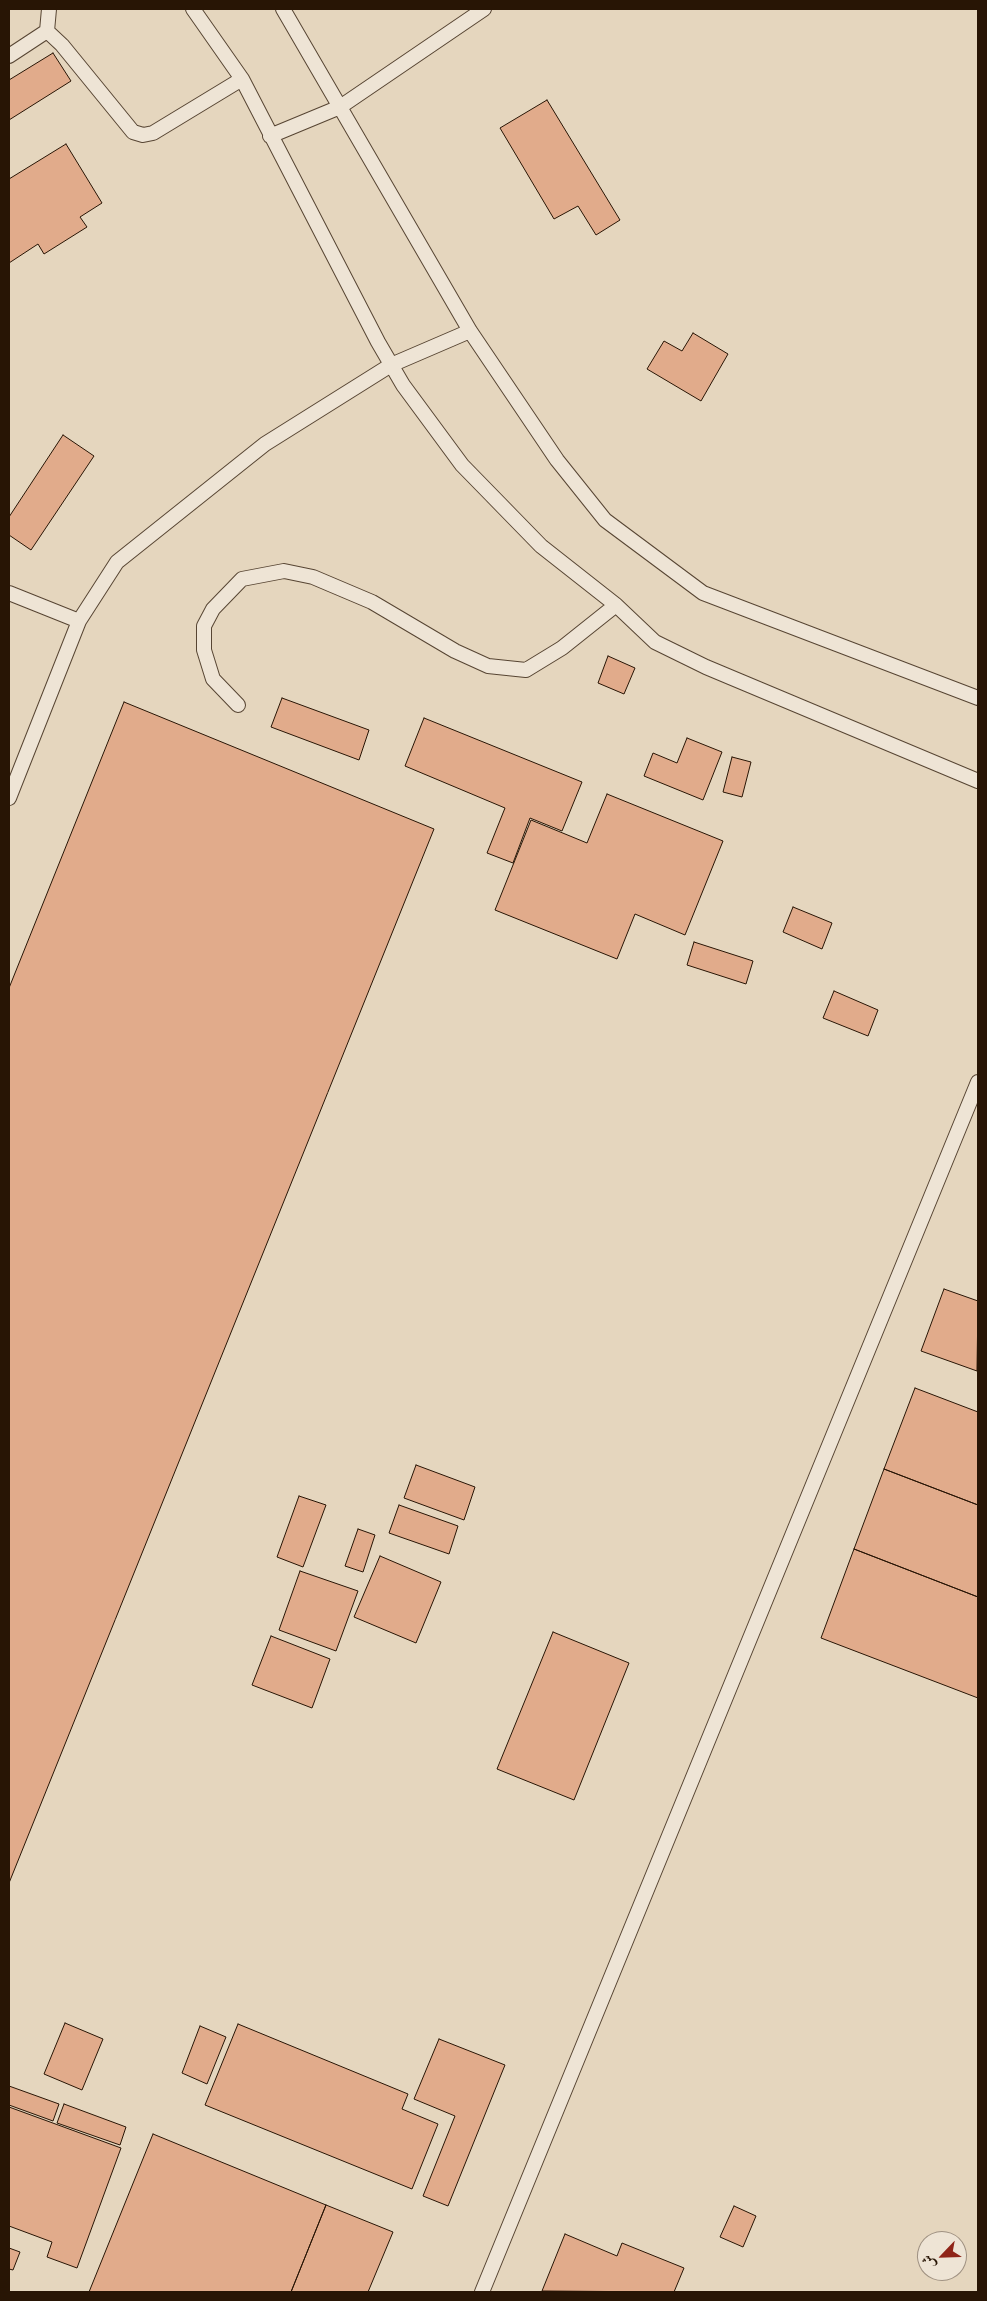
<!DOCTYPE html>
<html>
<head>
<meta charset="utf-8">
<style>
  body { margin:0 }
  #map { position:relative; width:987px; height:2301px; overflow:hidden; background:#e5d6be; font-family:"Old Standard TT",Amiri,serif }
  canvas { display:block }
  .frame { position:absolute; inset:0; border:10px solid #281505; pointer-events:none }
  .north { position:absolute; left:917px; top:2231px; width:50px; height:50px; box-sizing:border-box; background:#eee4d5; border:1px solid #9f9182; border-radius:50%; rotate:246deg; font-size:14px; font-weight:700; line-height:20px; text-align:center; color:#281505 }
  .north::after { content:''; display:block; margin:auto; width:18px; height:22px; background:#8f2418; clip-path:polygon(50% 0,100% 100%,50% 72%,0 100%) }
</style>
</head>
<body>
<div id="map">
<canvas width="987" height="2301"></canvas>
<div class="frame"></div>
<div class="north">ش</div>
</div>
<script>
const context = document.querySelector('canvas').getContext('2d');
context.lineJoin = 'round';
function fill(path, color) { context.fillStyle = color; context.fill(path, 'evenodd'); }
const poly = rows => new Path2D(rows.map(r => 'M' + r).join(''));
function trace(path, color, width, dash) { context.strokeStyle = color; context.lineWidth = width; context.lineCap = dash ? 'butt' : 'round'; context.setLineDash(dash || []); context.stroke(path); }
const building = poly([
  [53,53,71,81,9,120,9,80,53,53],
  [547,100,620,220,596,235,578,206,554,219,500,128,547,100],
  [66,144,102,203,80,217,87,227,44,254,38,244,9,263,9,179,66,144],
  [693,333,728,354,701,401,647,369,664,341,682,351,693,333],
  [63,435,94,456,31,550,9,535,9,517,63,435],
  [608,656,635,668,624,694,598,683,608,656],
  [282,698,369,730,359,760,271,727,282,698],
  [124,702,434,829,9,1883,9,988,124,702],
  [424,718,582,782,562,831,530,818,513,863,487,853,505,808,405,766,424,718],
  [687,738,722,752,703,800,644,776,653,753,677,763,687,738],
  [732,757,751,762,742,797,723,792,732,757],
  [607,794,723,841,685,935,635,914,617,959,495,910,531,820,587,843,607,794],
  [793,907,832,923,822,949,783,932,793,907],
  [694,942,753,961,746,984,687,965,694,942],
  [834,991,878,1010,868,1036,823,1018,834,991],
  [944,1289,978,1301,977,1371,921,1351,944,1289],
  [915,1388,978,1412,978,1505,884,1469,915,1388],
  [416,1465,475,1487,464,1520,404,1498,416,1465],
  [884,1469,978,1505,978,1597,854,1549,884,1469],
  [299,1496,326,1505,303,1567,277,1557,299,1496],
  [399,1505,458,1526,449,1554,389,1533,399,1505],
  [358,1529,375,1535,363,1572,345,1566,358,1529],
  [854,1549,978,1597,978,1698,821,1638,854,1549],
  [380,1556,441,1582,416,1643,354,1617,380,1556],
  [300,1571,358,1591,336,1651,279,1630,300,1571],
  [553,1632,629,1663,574,1800,497,1769,553,1632],
  [271,1636,330,1659,312,1708,252,1685,271,1636],
  [65,2023,103,2039,82,2090,44,2074,65,2023],
  [238,2024,408,2094,402,2109,438,2124,412,2189,205,2105,238,2024],
  [200,2026,226,2037,207,2084,182,2073,200,2026],
  [439,2039,505,2065,448,2206,423,2196,455,2116,414,2099,439,2039],
  [9,2086,59,2104,53,2121,9,2105,9,2086],
  [64,2104,126,2127,120,2145,57,2123,64,2104],
  [9,2107,121,2148,77,2268,47,2257,52,2242,9,2226,9,2107],
  [153,2134,326,2205,291,2292,89,2292,153,2134],
  [326,2205,393,2232,368,2292,291,2292,326,2205],
  [734,2206,756,2216,743,2247,720,2237,734,2206],
  [565,2234,617,2256,622,2243,684,2268,674,2292,542,2291,565,2234],
  [9,2248,20,2252,13,2270,9,2269,9,2248]
]);
const service = poly([
  [193,9,242,79,378,342,403,385,462,465,541,546,616,605,655,642,706,667,978,781],
  [283,9,470,331,557,460,605,520,703,593,978,698],
  [47,31,49,9],
  [9,56,47,31,62,45,133,132,143,135,153,133,242,79],
  [270,136,340,107,484,9],
  [9,593,79,621],
  [238,705,213,679,204,650,204,626,213,609,242,579,284,571,313,577,372,602,455,651,488,666,526,670,562,648,616,605],
  [9,798,79,621,117,562,265,444,391,365,470,331],
  [482,2292,978,1082]
]);
fill(building, '#e1ab8b');
trace(building, '#281505', 1);
trace(service, '#574533', 16);
trace(service, '#eee4d5', 14);
</script>
</body>
</html>
